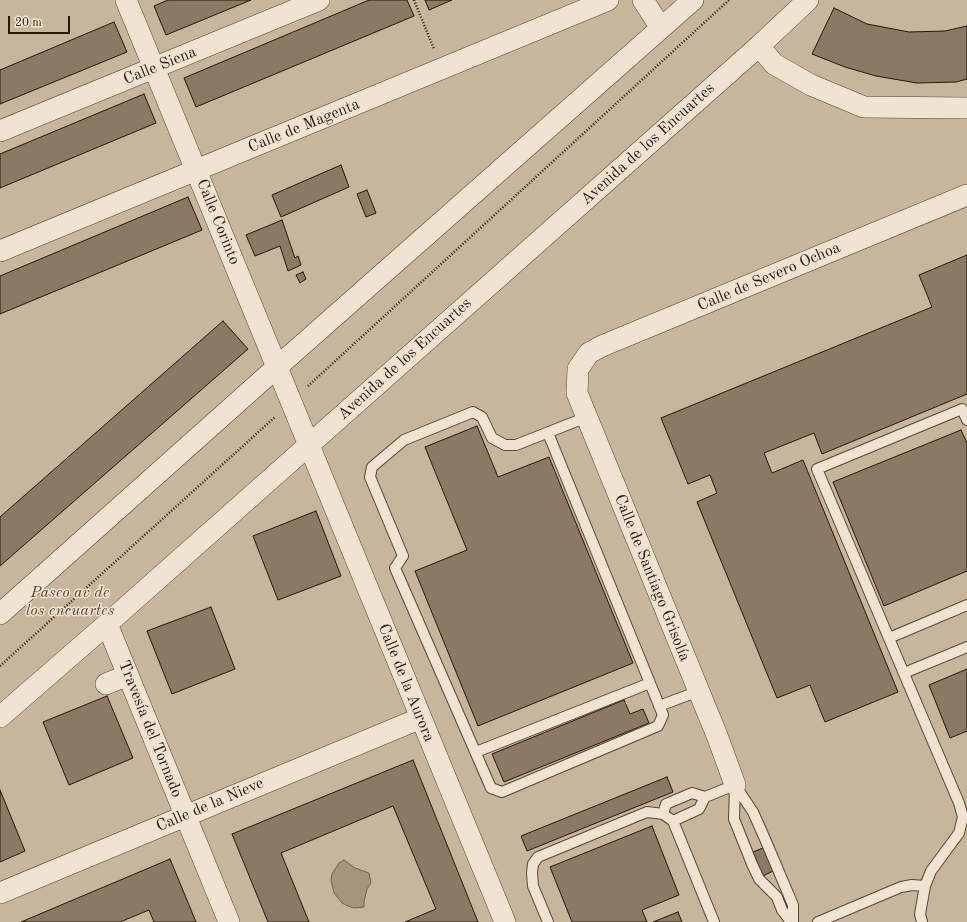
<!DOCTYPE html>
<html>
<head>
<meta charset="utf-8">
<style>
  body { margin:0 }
  #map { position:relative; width:967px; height:922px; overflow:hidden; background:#e7d6ba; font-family:"Old Standard TT",serif }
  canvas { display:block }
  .scale { position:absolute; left:8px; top:16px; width:62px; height:18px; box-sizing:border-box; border:2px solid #291507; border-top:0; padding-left:5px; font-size:12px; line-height:14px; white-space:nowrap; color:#291507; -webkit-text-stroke:3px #efe4d2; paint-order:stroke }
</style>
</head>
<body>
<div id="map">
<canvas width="967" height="922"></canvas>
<div class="scale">20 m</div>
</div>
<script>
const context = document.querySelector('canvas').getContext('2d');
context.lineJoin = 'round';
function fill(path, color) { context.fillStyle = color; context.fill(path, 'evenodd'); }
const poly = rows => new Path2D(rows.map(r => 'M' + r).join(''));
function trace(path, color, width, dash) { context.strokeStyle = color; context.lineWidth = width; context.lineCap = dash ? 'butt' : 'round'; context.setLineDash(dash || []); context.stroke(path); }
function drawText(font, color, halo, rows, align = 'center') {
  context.font = font + ' "Old Standard TT",serif'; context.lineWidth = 3; context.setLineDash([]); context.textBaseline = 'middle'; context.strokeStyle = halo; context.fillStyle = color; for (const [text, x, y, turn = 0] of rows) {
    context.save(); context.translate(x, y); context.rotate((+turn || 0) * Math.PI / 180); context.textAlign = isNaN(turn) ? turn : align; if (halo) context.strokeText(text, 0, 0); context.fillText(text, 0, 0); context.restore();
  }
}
const green = poly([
  [0,0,967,0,967,922,0,922]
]);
const water = poly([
  [344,860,355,868,369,873,371,883,367,889,364,901,364,907,354,908,348,906,342,903,334,893,331,880,332,874,339,863,344,860]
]);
const building = poly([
  [168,0,251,0,166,35,154,6,168,0],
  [369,0,407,0,414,16,196,107,184,78,369,0],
  [425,0,452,0,429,10,425,0],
  [834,8,867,24,909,32,945,31,967,26,967,79,956,82,917,83,876,76,845,67,812,54,834,8],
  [114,22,127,52,0,104,0,70,114,22],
  [144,94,156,123,0,188,0,154,144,94],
  [341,165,349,187,281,217,272,195,341,165],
  [367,190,376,213,366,217,357,194,367,190],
  [188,197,202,230,0,314,0,276,188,197],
  [282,220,295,258,298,256,301,265,288,271,280,246,255,256,246,235,282,220],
  [967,255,967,394,822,454,814,433,764,453,772,473,803,460,898,692,825,722,810,685,777,698,697,502,717,493,710,475,688,484,661,418,932,307,919,275,967,255],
  [303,272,306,279,300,283,296,275,303,272],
  [223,321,248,349,0,566,0,517,223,321],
  [477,426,498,477,549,457,633,663,478,726,415,571,467,550,425,447,477,426],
  [961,430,967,443,967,571,884,606,833,482,961,430],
  [316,511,341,576,278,600,253,536,316,511],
  [211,607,235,669,172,694,147,631,211,607],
  [967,669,967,731,950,738,929,685,967,669],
  [107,696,133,758,69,785,43,722,107,696],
  [624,700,630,714,643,709,649,723,504,782,492,754,624,700],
  [413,760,478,922,405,922,436,909,393,806,281,853,309,922,268,922,232,834,413,760],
  [667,777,673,792,527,851,521,836,667,777],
  [0,790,25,851,0,862,0,790],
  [652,826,679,895,642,910,647,922,572,922,550,867,652,826],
  [763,848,773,871,763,876,753,852,763,848],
  [170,859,196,922,154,922,149,910,120,922,21,922,170,859],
  [678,912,682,922,653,922,678,912]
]);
const path = poly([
  [414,0,434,49],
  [308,386,729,0],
  [0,666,275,417]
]);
const lane = poly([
  [548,433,663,715,658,726,502,792,491,788,395,568,403,556,370,477,372,467,404,440,473,412,482,417,492,438,505,445,516,445,587,417],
  [889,638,967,605],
  [904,673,967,647],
  [659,706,699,691],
  [476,752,650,683],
  [705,797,735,785],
  [663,814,666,804,692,793,705,797,699,809,673,821],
  [548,922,533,886,532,873,533,864,538,857,647,812,663,814,673,821,714,922],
  [791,922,782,910,777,897,759,879,752,864,734,819,735,785,753,812,765,839,793,905,793,922],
  [818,922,901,887,912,885,925,886],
  [922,922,920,914,925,886,931,871,959,833,963,817,959,803,817,469,962,409,967,420]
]);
const street = poly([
  [126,0,505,922],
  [643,0,661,28],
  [759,46,774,64,811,85,864,107,967,108],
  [0,131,319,0],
  [0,251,608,0],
  [0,614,277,367,693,0],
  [107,624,229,922],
  [106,684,128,675],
  [0,717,107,624,759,46,808,0],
  [735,785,718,738,577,393,578,369,589,353,602,346,967,195],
  [0,893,421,718]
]);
const streetNames = [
  ["Calle Siena",160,66,-22],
  ["Calle de Magenta",304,126,-22],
  ["Avenida de los Encuartes",648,144,-42],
  ["Calle Corinto",218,222,68],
  ["Calle de Severo Ochoa",769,277,-23],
  ["Avenida de los Encuartes",405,359,-42],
  ["Calle de Santiago Grisolía",652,578,68],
  ["Calle de la Aurora",406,683,68],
  ["Travesía del Tornado",150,729,68],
  ["Calle de la Nieve",210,805,-23]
];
const parkNames = [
  ["Paseo av de",70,593],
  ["los encuartes",70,611]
];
fill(green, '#c7b59c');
fill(water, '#a6947d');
trace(water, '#74614e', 1);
fill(building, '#8c7964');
trace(building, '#291507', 1);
trace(lane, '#584534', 12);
trace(street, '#584534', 22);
trace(path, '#291507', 2.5, [1, 2]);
trace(lane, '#efe4d2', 10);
trace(street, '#efe4d2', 21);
drawText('16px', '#291507', '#efe4d2', streetNames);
drawText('italic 16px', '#584534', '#efe4d2', parkNames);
</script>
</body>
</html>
